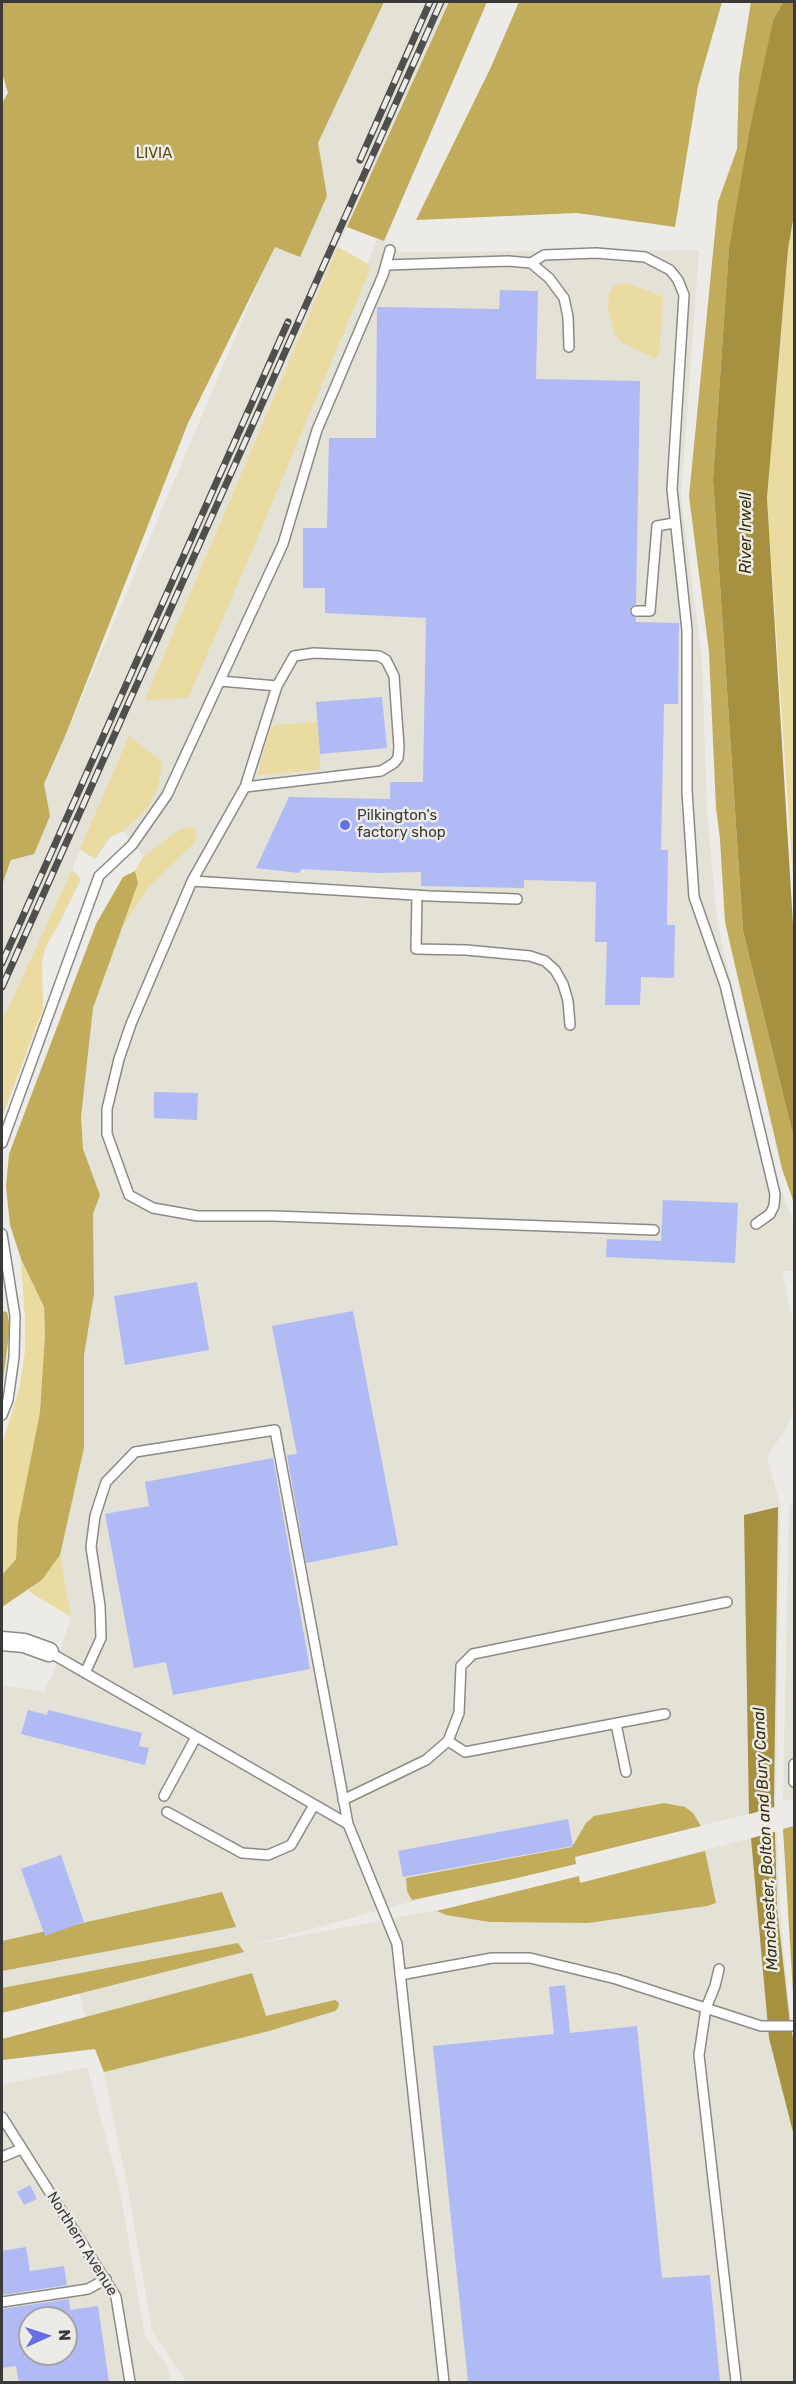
<!DOCTYPE html>
<html>
<head>
<meta charset="utf-8">
<style>
  body { margin:0 }
  #map { position:relative; width:796px; height:2384px; overflow:hidden; background:#ecebe7; font-family:Rubik,sans-serif }
  canvas { display:block }
  .frame { position:absolute; inset:0; border:3px solid #3a3a38; pointer-events:none }
  .north { position:absolute; left:18px; top:2306px; width:60px; height:60px; box-sizing:border-box; background:#ecebe7; border:2px solid #a5a4a1; border-radius:50%; rotate:87deg; font-size:16px; font-weight:700; line-height:24px; text-align:center; color:#3a3a38 }
  .north::after { content:''; display:block; margin:auto; width:21px; height:27px; background:#676fe8; clip-path:polygon(50% 0,100% 100%,50% 72%,0 100%) }
</style>
</head>
<body>
<div id="map">
<canvas width="796" height="2384"></canvas>
<div class="frame"></div>
<div class="north">N</div>
</div>
<script>
const context = document.querySelector('canvas').getContext('2d');
context.lineJoin = 'round';
function fill(path, color) { context.fillStyle = color; context.fill(path, 'evenodd'); }
const poly = rows => new Path2D(rows.map(r => 'M' + r).join(''));
function trace(path, color, width, dash) { context.strokeStyle = color; context.lineWidth = width; context.lineCap = dash ? 'butt' : 'round'; context.setLineDash(dash || []); context.stroke(path); }
function drawText(font, color, halo, rows, align = 'center') {
  context.font = font + ' Rubik,sans-serif'; context.lineWidth = 5; context.setLineDash([]); context.textBaseline = 'middle'; context.strokeStyle = halo; context.fillStyle = color; for (const [text, x, y, turn = 0] of rows) {
    context.save(); context.translate(x, y); context.rotate((+turn || 0) * Math.PI / 180); context.textAlign = isNaN(turn) ? turn : align; if (halo) context.strokeText(text, 0, 0); context.fillText(text, 0, 0); context.restore();
  }
}
const built = poly([
  [384,2,487,2,384,242,398,252,699,250,681,496,702,659,707,811,717,921,775,1174,794,1224,794,1271,782,1271,794,1326,794,1408,788,1426,767,1456,780,1504,776,1795,775,1807,575,1857,252,1945,580,1883,777,1831,780,1908,790,2015,794,2035,794,2382,186,2382,152,2330,127,2184,104,2073,95,2049,76,1983,2,1998,2,1685,44,1692,54,1671,71,1617,60,1555,84,1448,84,1355,94,1294,93,1214,100,1195,83,1149,81,1117,93,1008,121,929,148,888,160,877,123,831,110,837,95,859,80,850,72,870,81,879,57,929,48,940,42,961,43,1009,2,1117,2,885,318,143],
  [347,227,377,239,368,264,338,247],
  [794,1497,794,1799,783,1801,789,1507],
  [87,2067,119,2186,145,2336,167,2365,171,2382,2,2382,2,2085],
  [30,2318,66,2318,66,2354,30,2354]
]);
const green = poly([
  [794,219,794,893,767,498,788,249],
  [338,247,368,264,369,272,240,579,188,698,145,700],
  [628,283,663,297,659,356,655,358,622,343,615,335,608,309,609,294,614,286],
  [318,722,320,754,320,767,317,770,257,775,270,730,274,725],
  [129,736,162,762,158,788,145,811,123,831,110,837,95,859,80,849],
  [190,827,195,828,197,834,195,842,148,888,121,929,138,883,135,871,142,858,180,829],
  [72,870,81,879,45,949,42,961,43,1009,2,1117,2,1022],
  [21,1259,44,1307,45,1334,40,1412,18,1523,16,1559,2,1575,2,1445,20,1386,25,1351,25,1320],
  [60,1555,71,1617,28,1591,42,1580]
]);
const forest = poly([
  [2,2,384,2,318,143,327,196,300,257,275,247,188,423,66,734,44,784,50,816,34,854,11,860,2,885,2,103,8,93,2,73],
  [449,2,487,2,384,241,347,227],
  [519,2,722,2,698,86,675,227,577,213,416,220,491,67],
  [751,2,783,2,773,20,729,249,713,479,743,931,794,1139,794,1203,782,1169,725,922,720,839,716,808,709,652,689,496,718,202,737,149,739,76],
  [135,871,138,883,93,1008,81,1117,83,1149,100,1195,93,1214,94,1294,84,1355,84,1448,60,1555,42,1580,2,1607,2,1575,16,1559,18,1523,40,1412,45,1334,44,1307,21,1259,10,1225,6,1186,9,1154,96,924,123,877],
  [2,1311,7,1312,10,1326,2,1390],
  [664,1803,685,1807,693,1813,701,1826,575,1857,576,1864,513,1879,412,1900,407,1891,406,1878,572,1847,586,1823,594,1816],
  [794,1826,794,2009,783,1829],
  [705,1851,716,1903,707,1906,588,1923,490,1922,446,1915,437,1911,579,1876,580,1883],
  [222,1892,236,1927,2,1971,2,1941],
  [238,1943,244,1952,2,2013,2,1988],
  [252,1973,266,2016,335,2000,339,2003,338,2008,335,2011,269,2031,104,2072,95,2049,2,2060,2,2039]
]);
const water = poly([
  [783,2,794,2,794,215,788,249,767,498,794,941,794,1139,743,931,713,479,729,248,749,134,773,20],
  [778,1507,774,1797,777,1908,790,2024,794,2042,794,2136,769,2038,749,1816,744,1515]
]);
const pier = poly([
  [778,1806,778,1831,748,1839,746,1815]
]);
const building = poly([
  [500,290,538,291,536,379,640,381,636,604,631,607,629,612,636,618,636,622,679,623,678,704,664,704,661,850,668,850,667,925,675,925,674,978,641,977,640,1005,605,1005,607,942,595,942,596,882,524,880,524,888,421,886,421,872,377,873,302,869,299,873,256,868,289,797,390,799,390,782,423,782,426,618,325,613,325,588,303,588,303,528,327,528,329,438,376,438,377,307,499,309],
  [382,697,387,748,320,754,316,702],
  [154,1092,198,1093,197,1120,154,1118],
  [663,1200,738,1203,735,1263,606,1257,607,1239,661,1241],
  [197,1282,209,1350,125,1365,114,1296],
  [353,1311,398,1545,306,1563,287,1455,297,1454,272,1326],
  [273,1458,310,1669,173,1695,166,1662,134,1668,105,1514,149,1506,145,1482],
  [28,1710,47,1715,48,1710,142,1733,139,1746,149,1748,145,1765,21,1734],
  [568,1819,573,1846,403,1877,398,1851],
  [61,1855,84,1922,45,1936,21,1869],
  [565,1985,570,2033,637,2026,662,2278,710,2275,720,2382,468,2382,433,2046,554,2034,549,1987],
  [30,2185,37,2199,24,2205,17,2192],
  [26,2247,30,2271,64,2266,67,2285,2,2295,2,2251],
  [69,2299,70,2310,98,2306,109,2382,19,2382,16,2366,2,2368,2,2309],
  [30,2318,66,2318,66,2354,30,2354]
]);
const lane = poly([
  [531,263,544,255,596,253,645,257,670,270,678,280,684,295,672,489,687,630,687,791,694,897,725,985,775,1194,774,1206,770,1214,756,1224],
  [386,265,508,261,531,263,549,278,564,298,568,317,569,347],
  [636,611,650,611,657,526,674,523],
  [220,681,277,686,294,656,314,653,379,656,386,660,394,676,399,747,398,758,394,763,381,771,245,787],
  [277,686,245,787,192,881,430,896,517,899],
  [192,881,131,1024,119,1059,107,1109,107,1134,129,1195,153,1208,198,1216,274,1216,654,1230],
  [417,895,416,949,466,950,530,956,545,961,555,970,563,984,568,1001,570,1025],
  [2,1143,99,876,132,845,167,795,283,544,317,430,383,275,390,250],
  [2,1234,15,1316,14,1357,8,1400,2,1415],
  [49,1652,348,1824,397,1944,444,2382],
  [85,1673,101,1638,100,1606,91,1547,95,1516,106,1482,135,1452,275,1430,348,1824],
  [616,1724,626,1772],
  [448,1741,465,1752,665,1714],
  [794,1764,794,1782],
  [164,1796,196,1737],
  [343,1800,426,1760,448,1741,459,1713,461,1666,473,1654,727,1602],
  [167,1812,242,1853,268,1855,291,1845,314,1805],
  [719,1969,715,1986,706,2008,699,2055,736,2382],
  [400,1975,492,1958,530,1958,616,1979,761,2026,794,2026],
  [2,2117,116,2297,130,2382],
  [2,2157,21,2149],
  [2,2302,88,2289,106,2279]
]);
const street = poly([
  [2,1641,24,1643,49,1652]
]);
const rail = poly([
  [360,160,430,2],
  [2,963,288,322],
  [2,987,441,2]
]);
const markers = [
  [345,825,6,"#676fe8"]
];
const parkNames = [
  ["LIVIA",154,154]
];
const poiNames = [
  ["Pilkington's",357,816],
  ["factory shop",357,833]
];
const streetNames = [
  ["Northern Avenue",82,2244,58]
];
const waterNames = [
  ["River Irwell",746,533,-90],
  ["Manchester, Bolton and Bury Canal",766,1839,-93]
];
fill(built, '#e4e1d6');
fill(green, '#eadba0');
fill(forest, '#c0ac5b');
fill(water, '#a59140');
fill(pier, '#ecebe7');
fill(building, '#b0baf4');
trace(lane, '#8b8a86', 12);
trace(street, '#8b8a86', 21);
trace(lane, '#fff', 9);
trace(street, '#fff', 18);
trace(rail, '#4f4f4d', 7);
trace(rail, '#ecebe7', 4.5, [14]);
for (const [x, y, r, color] of markers) { const dot = new Path2D(); dot.arc(x, y, r, 0, 2 * Math.PI); context.fillStyle = color; context.fill(dot); trace(dot, '#ecebe7', 2); }
drawText('15px', '#5a4c0b', '#ecebe7', parkNames);
drawText('15px', '#3a3a38', '#ecebe7', poiNames, 'left');
drawText('15px', '#3a3a38', '#ecebe7', streetNames);
drawText('italic 16px', '#382f0b', '#ecebe7', waterNames);
</script>
</body>
</html>
